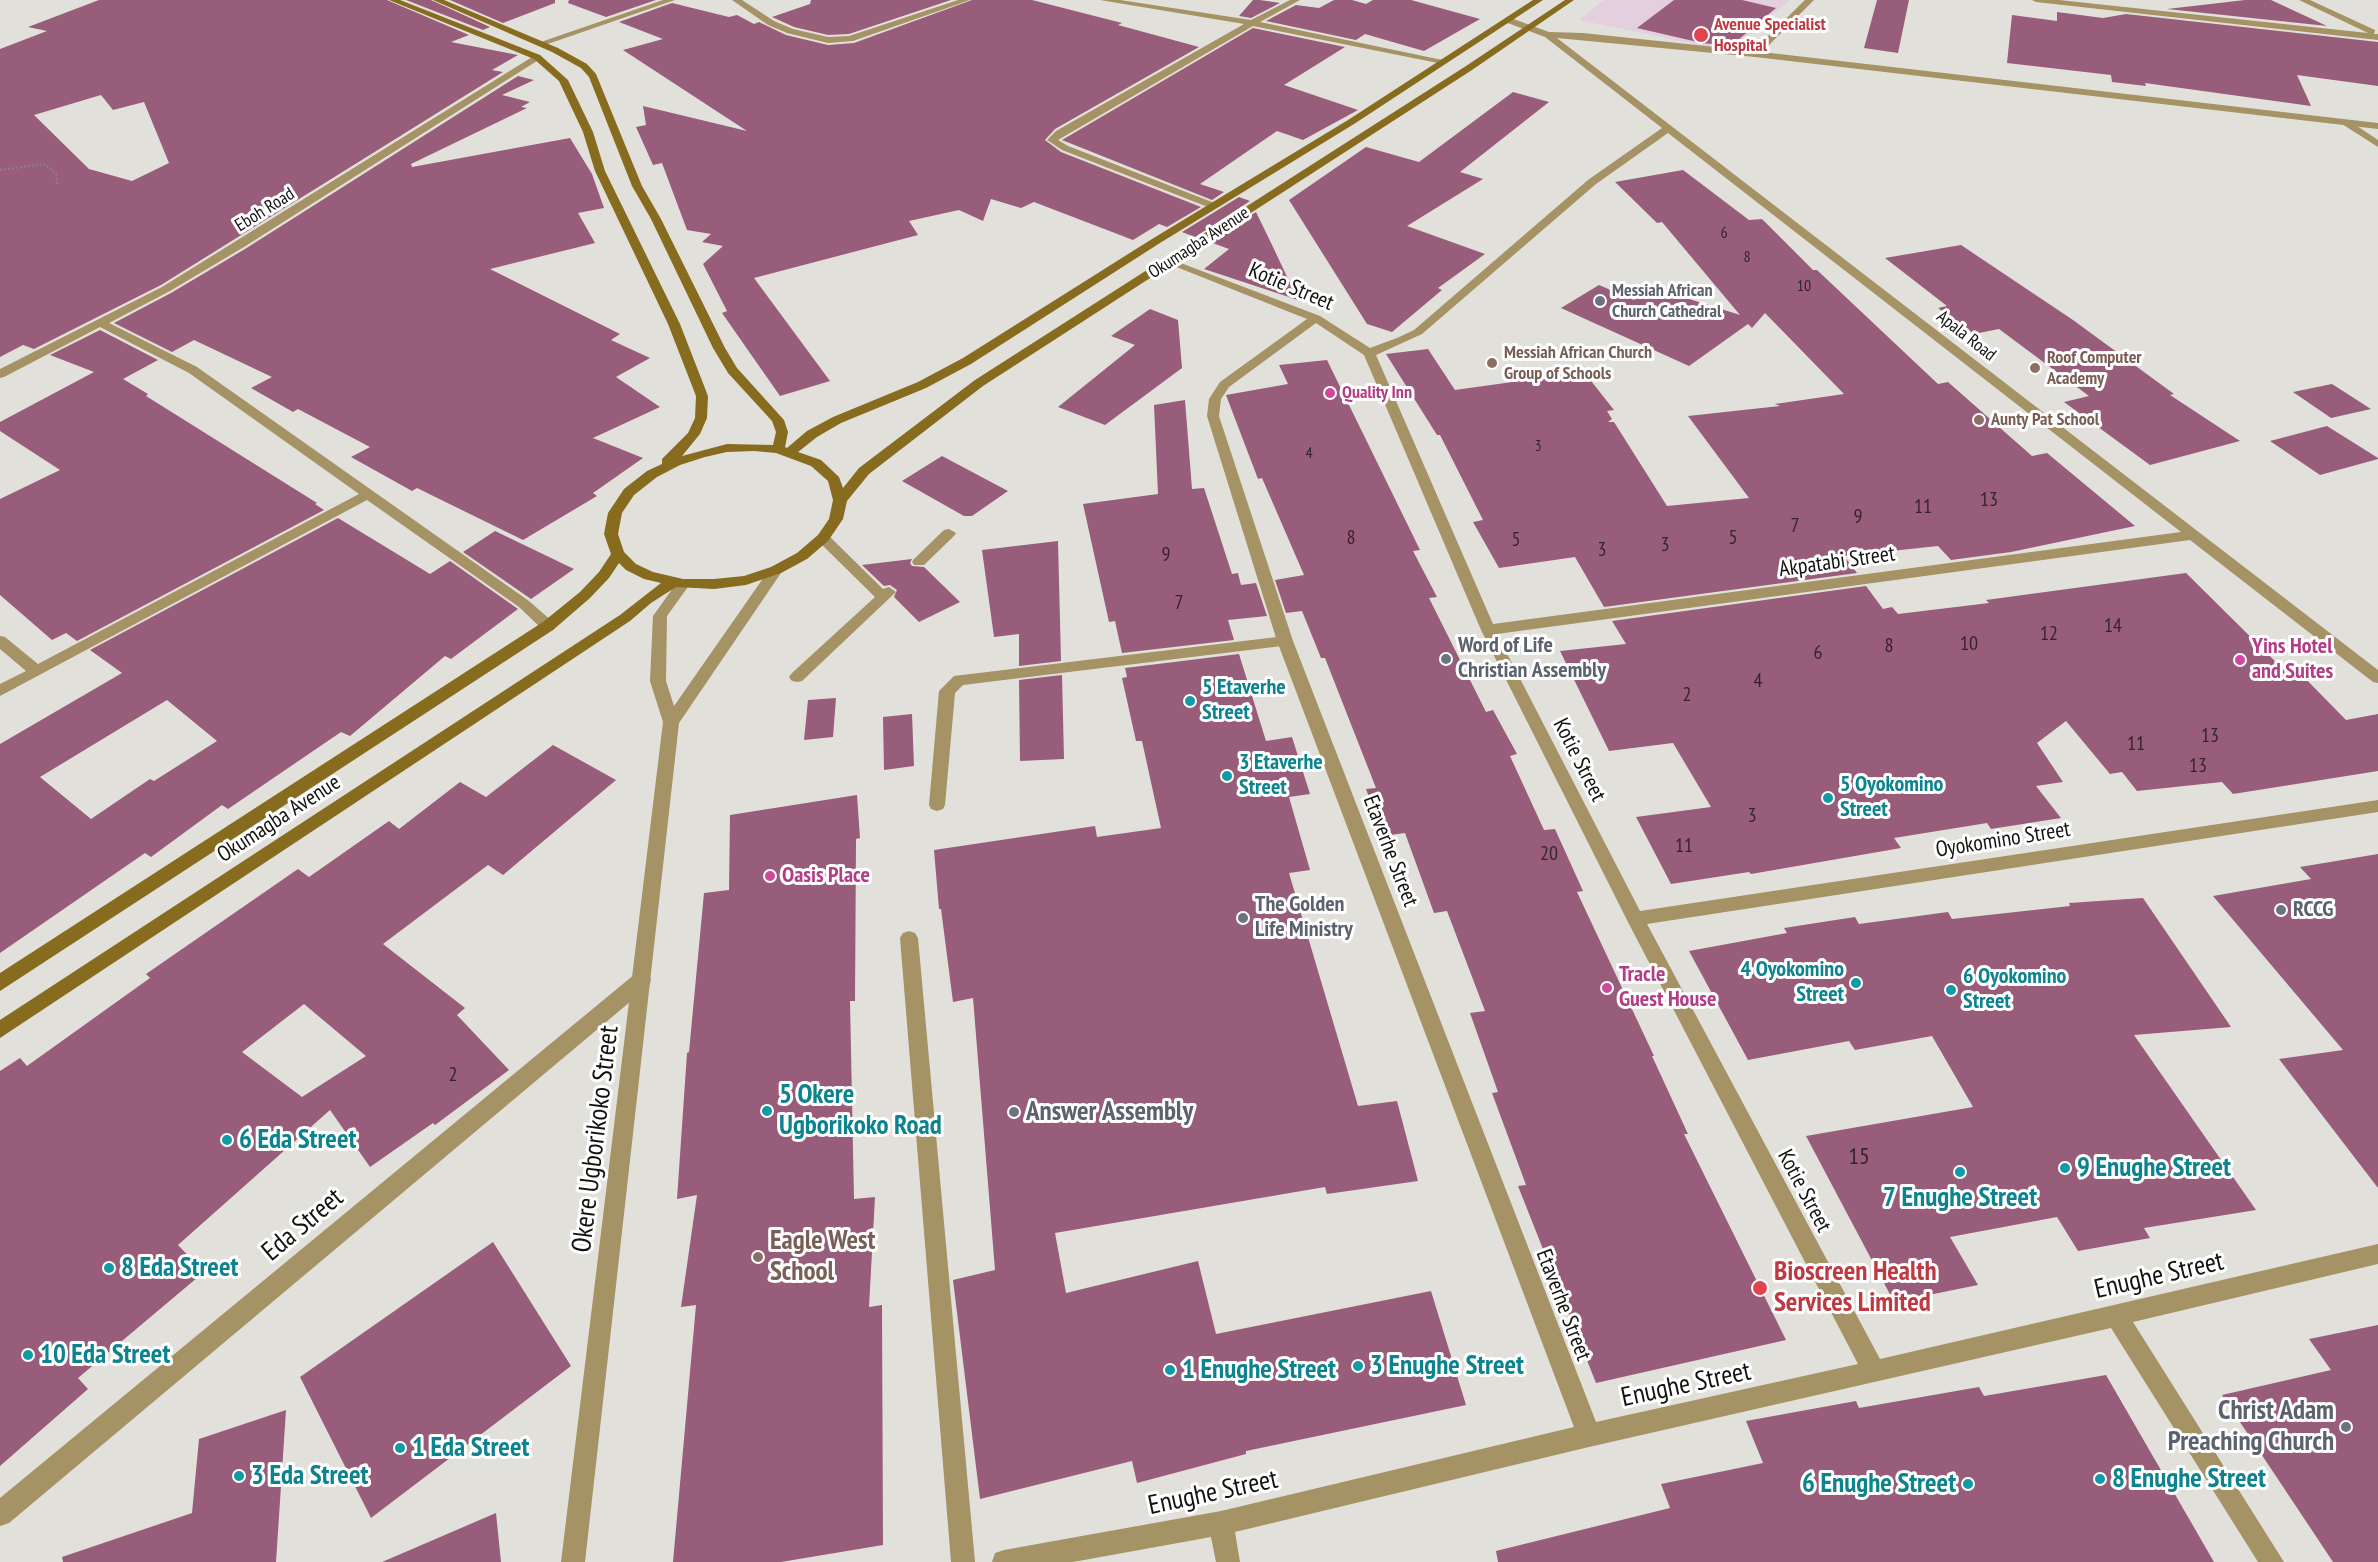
<!DOCTYPE html>
<html>
<head>
<meta charset="utf-8">
<style>
  body { margin:0 }
  canvas { display:block; background:#e2e0da }
</style>
</head>
<body>
<canvas width="2378" height="1562"></canvas>
<script>
const context = document.querySelector('canvas').getContext('2d');
context.lineJoin = 'round';
function fill(path, color) { context.fillStyle = color; context.fill(path, 'evenodd'); }
const poly = rows => new Path2D(rows.map(r => 'M' + r).join(''));
function trace(path, color, width, dash) { context.strokeStyle = color; context.lineWidth = width; context.lineCap = dash ? 'butt' : 'round'; context.setLineDash(dash || []); context.stroke(path); }
function drawText(font, color, halo, rows, align = 'center') {
  context.font = font + ' "PT Sans Narrow",sans-serif'; context.lineWidth = 6; context.setLineDash([]); context.textBaseline = 'middle'; context.strokeStyle = halo; context.fillStyle = color; for (const [text, x, y, turn = 0] of rows) {
    context.save(); context.translate(x, y); context.rotate((+turn || 0) * Math.PI / 180); context.textAlign = isNaN(turn) ? turn : align; if (halo) context.strokeText(text, 0, 0); context.fillText(text, 0, 0); context.restore();
  }
}
const medical = poly([
  [1604,0,1790,0,1729,51,1579,20]
]);
const building = poly([
  [99,0,387,0,469,35,451,42,518,55,492,70,503,72,161,285,34,349,23,345,0,357,0,49,47,31,28,27],
  [101,95,113,110,144,102,169,163,132,181,89,169,34,115],
  [406,0,431,0,490,27,483,30],
  [450,0,555,0,555,3,503,23],
  [569,0,656,0,606,17,568,3],
  [811,0,951,0,849,34,828,35,794,27,772,17,810,4],
  [972,0,1032,0,1122,23,1118,25,1199,47,1055,129,1045,140,1061,152,1201,207,1167,227,1159,224,1133,240,1034,202,1021,208,991,199,983,221,959,210,909,221,918,235,754,278,830,381,780,396,722,313,727,311,703,264,723,246,702,242,711,234,687,230,662,163,653,165,636,127,646,125,643,106,747,131,623,50,663,39,619,22,672,3,729,17,737,15,754,24,759,22,786,35,828,45,854,43],
  [1253,0,1260,0,1280,3,1251,18,1239,16],
  [1334,0,1352,0,1366,4,1373,0,1411,0,1480,19,1424,51,1365,34,1356,40,1266,21,1296,5,1319,8],
  [1674,0,1742,0,1776,8,1731,46,1702,43,1637,28],
  [1877,0,1909,0,1898,53,1864,48],
  [2245,0,2271,0,2327,26,2167,9],
  [2057,12,2103,18,2126,14,2378,42,2378,86,2297,75,2311,106,2145,83,2146,86,2112,82,2111,75,2007,63,2012,15,2057,21],
  [1253,28,1345,47,1284,85,1358,110,1303,140,1277,131,1200,184,1224,192,1212,200,1062,140],
  [518,76,534,80,502,95,530,102,521,107,527,108,411,164,412,167,570,138,592,174,604,208,578,213,595,243,490,269,620,334,611,340,650,358,616,377,660,407,593,438,643,458,593,493,597,496,523,540,417,488,412,491,351,457,370,447,298,409,293,412,251,388,272,377,194,340,172,352,114,323,171,293,245,249],
  [1513,92,1549,102,1460,172,1483,179,1407,226,1485,254,1438,288,1442,290,1392,332,1367,324,1289,200,1366,147,1419,162],
  [1683,170,1749,220,1762,219,1813,270,1817,270,1938,384,1948,382,2032,456,2047,453,2135,526,2011,552,1951,560,1938,546,1844,556,1857,573,1604,607,1575,557,1499,568,1473,522,1483,520,1440,435,1437,435,1386,354,1428,349,1455,390,1584,372,1614,410,1607,411,1612,419,1608,422,1614,422,1667,506,1749,498,1688,416,1780,406,1775,404,1844,394,1765,313,1752,328,1748,324,1689,366,1561,308,1599,285,1634,300,1648,286,1740,315,1662,222,1657,223,1615,182],
  [1239,197,1250,201,1195,237,1182,232],
  [1256,212,1273,247,1298,300,1204,269,1229,249,1210,242],
  [1961,245,2073,320,2174,394,2170,395,2240,441,2150,465,2064,402,2089,396,1999,329,1974,334,1938,308,1947,306,1885,258],
  [1150,309,1178,320,1182,368,1105,425,1058,407,1135,345,1111,336],
  [100,330,158,360,123,379,148,394,146,396,317,503,315,504,324,510,77,641,66,633,52,640,0,595,0,499,60,470,0,431,0,422,94,372,50,355],
  [1327,360,1420,550,1413,551,1437,597,1429,598,1486,712,1493,710,1517,754,1510,756,1544,830,1555,829,1583,891,1577,892,1654,1056,1652,1056,1688,1134,1684,1134,1786,1340,1596,1383,1518,1186,1526,1185,1492,1093,1498,1092,1470,1013,1485,1011,1447,911,1434,913,1405,833,1383,836,1366,789,1376,788,1325,658,1321,658,1302,611,1286,613,1275,580,1304,575,1262,478,1258,479,1226,395,1288,384,1279,365],
  [2332,384,2371,409,2331,418,2293,392],
  [1185,400,1192,489,1204,488,1232,574,1238,573,1241,585,1256,583,1267,616,1228,620,1234,640,1122,653,1115,621,1109,622,1083,504,1158,494,1154,405],
  [2327,426,2378,458,2378,459,2320,475,2270,441],
  [942,456,1008,491,972,516,964,516,902,481],
  [338,518,430,574,450,561,518,609,451,659,445,656,350,736,341,732,228,809,222,805,151,857,145,853,0,953,0,744,122,673,90,650],
  [167,700,217,741,154,781,150,779,91,819,40,777],
  [495,531,574,569,531,599,463,552],
  [1058,541,1061,661,1019,666,1019,634,994,637,982,550],
  [912,559,910,563,912,566,924,567,960,602,919,622,894,597,897,590,890,585,884,586,862,565],
  [2186,573,2283,669,2295,668,2346,720,2378,714,2378,771,2233,794,2222,782,2137,791,2122,772,2110,774,2066,721,2037,743,2063,782,2036,786,2061,818,1991,829,1987,823,1894,838,1901,848,1751,874,1749,872,1671,884,1636,817,1711,807,1673,743,1609,751,1560,651,1626,644,1612,621,1866,586,1883,609,1892,607,1898,614,1989,603,1986,600],
  [1239,654,1266,741,1292,737,1310,794,1289,797,1310,870,1289,873,1358,1106,1397,1101,1418,1181,1327,1194,1325,1187,1055,1233,1066,1293,1198,1261,1216,1334,1431,1291,1466,1405,1246,1451,1246,1454,1137,1483,1132,1461,980,1499,953,1280,995,1270,973,998,953,1002,941,909,939,909,934,850,1095,826,1097,837,1161,828,1142,741,1136,741,1122,678,1127,677,1125,668],
  [1062,675,1064,759,1020,761,1019,680],
  [836,698,833,737,804,740,808,700],
  [912,714,914,766,884,770,883,717],
  [553,745,616,780,503,875,488,865,383,944,465,1008,457,1015,509,1070,435,1125,433,1123,370,1167,330,1110,178,1245,204,1272,78,1378,88,1389,0,1466,0,1071,20,1058,27,1066,150,978,146,974,298,869,309,877,389,821,399,829,460,782,486,797],
  [304,1004,366,1056,302,1097,242,1052],
  [857,795,860,838,856,839,855,1001,850,1001,854,1199,875,1197,869,1307,882,1305,883,1545,781,1562,673,1562,696,1305,681,1307,697,1195,677,1199,687,1053,689,1052,704,893,729,890,730,815],
  [2378,854,2378,1188,2279,1059,2343,1050,2213,896,2311,879,2300,867],
  [2143,898,2231,1027,2134,1035,2256,1210,2144,1228,2150,1238,2078,1251,2057,1217,1950,1237,1978,1285,1894,1302,1806,1136,1973,1107,1932,1036,1855,1050,1849,1041,1748,1060,1689,951,1787,933,1784,928,1855,917,1859,924,1948,912,1952,919,2070,906,2069,903],
  [493,1242,571,1366,371,1518,300,1377],
  [2378,1325,2378,1562,2333,1562,2222,1395,2331,1370,2309,1339],
  [2106,1375,2214,1562,1498,1562,1496,1551,1670,1508,1661,1484,1763,1463,1746,1421,1856,1401,1859,1408,1979,1387,1984,1396],
  [286,1410,276,1562,63,1562,62,1557,192,1513,199,1439],
  [496,1513,501,1562,382,1562]
]);
const path = poly([
  [0,170,45,164,56,174,57,184]
]);
const service = poly([
  [2342,120,2348,120,2378,140,2378,147,2342,124,2342,120],
  [949,529,956,533,954,536,924,565,914,565,912,562,914,559,944,530,949,529],
  [823,534,828,535,883,589,889,587,896,592,802,681,797,682,792,681,789,677,792,673,875,597,818,541,816,538,818,535,823,534],
  [1285,636,1293,641,1290,645,963,685,955,693,945,805,943,809,937,811,931,809,929,805,939,691,954,676,1285,636],
  [909,931,915,933,918,938,975,1562,951,1562,900,938,903,933,909,931]
]);
const minor = poly([
  [663,0,675,0,542,46,535,44,663,0],
  [732,0,742,0,774,21,793,29,828,37,849,36,958,0,970,0,853,41,828,43,787,33,768,25,732,0],
  [1100,0,1120,0,1251,20,1290,0,1300,0,1260,22,1447,61,1443,64,1253,26,1058,140,1068,146,1217,204,1218,206,1213,209,1062,150,1047,140,1056,131,1244,24,1100,0],
  [1805,0,1814,0,1762,52,2378,123,2378,129,1755,57,1557,38,2378,670,2378,683,2373,682,2190,540,1497,634,1640,911,2378,800,2378,812,1647,924,1880,1359,2378,1244,2378,1264,2133,1322,2284,1562,2258,1562,2111,1328,1589,1447,1235,1532,1240,1562,1216,1562,1211,1537,1073,1562,992,1562,995,1553,1004,1550,1221,1511,1574,1427,1277,641,1207,416,1209,399,1220,382,1307,319,1164,262,1169,259,1173,260,1320,316,1370,348,1397,338,1414,330,1588,180,1662,128,1545,37,1505,22,1505,18,1511,18,1549,32,1583,33,1753,51,1805,0],
  [1668,133,2181,532,1493,624,1376,355,1422,334,1596,184,1668,133],
  [1316,323,1364,355,1481,630,1629,924,1858,1364,1596,1422,1293,641,1219,416,1221,399,1229,387,1316,323],
  [2032,0,2059,0,2368,33,2299,0,2310,0,2375,30,2374,34,2378,34,2378,40,2036,2,2032,0],
  [537,54,541,57,540,59,244,247,170,291,109,323,197,367,529,601,553,622,555,626,553,630,543,630,519,607,367,500,0,696,0,684,26,671,0,649,0,636,5,637,38,664,359,494,189,373,100,327,4,377,0,378,0,369,162,287,537,54],
  [642,972,649,974,651,980,649,986,9,1523,0,1526,0,1498,635,974,642,972]
]);
const tertiary = poly([
  [776,565,783,570,679,723,585,1562,561,1562,663,722,650,681,653,616,678,581,688,581,690,584,667,616,666,681,674,706,771,567,776,565]
]);
const secondary = poly([
  [389,0,400,0,540,55,568,80,593,132,605,171,680,324,708,396,707,418,700,434,682,456,727,444,773,445,776,432,772,421,728,373,713,348,651,219,632,186,589,77,581,68,552,52,433,0,444,0,558,48,587,64,596,74,642,186,661,219,725,348,737,368,784,420,788,432,785,447,787,448,807,431,833,417,918,382,963,358,1152,239,1348,120,1533,0,1543,0,1354,124,1160,243,971,364,926,388,841,423,817,437,798,452,821,460,839,477,843,488,859,468,975,380,1466,66,1565,0,1574,0,1472,70,983,386,869,474,847,501,843,519,828,541,807,559,781,573,746,585,714,589,676,587,651,603,630,621,0,1038,0,1020,620,615,661,583,644,579,626,570,619,563,609,578,590,598,553,630,0,991,0,973,543,622,580,592,599,572,611,554,604,534,608,513,624,489,647,471,662,464,662,459,688,433,695,418,696,396,668,324,595,171,583,132,559,81,534,59,389,0],
  [754,451,776,453,811,466,828,481,833,500,829,519,818,535,797,553,771,567,744,576,714,579,683,579,653,572,636,564,624,552,618,534,622,513,634,495,657,477,680,465,705,457,727,452,754,451]
]);
const markers = [
  [1701,35,8,"#e0444e"],
  [1600,301,6,"#6b7280"],
  [1492,363,6,"#8d6e63"],
  [2035,368,6,"#8d6e63"],
  [1330,393,6,"#d1479c"],
  [1979,420,6,"#8d6e63"],
  [1446,659,6,"#6b7280"],
  [2240,660,6,"#d1479c"],
  [1190,701,6,"#0f9aa8"],
  [1227,776,6,"#0f9aa8"],
  [1828,798,6,"#0f9aa8"],
  [770,876,6,"#d1479c"],
  [2281,910,6,"#6b7280"],
  [1243,918,6,"#6b7280"],
  [1856,983,6,"#0f9aa8"],
  [1607,988,6,"#d1479c"],
  [1951,990,6,"#0f9aa8"],
  [767,1111,6,"#0f9aa8"],
  [1014,1112,6,"#6b7280"],
  [227,1140,6,"#0f9aa8"],
  [2065,1168,6,"#0f9aa8"],
  [1960,1172,6,"#0f9aa8"],
  [758,1257,6,"#8d6e63"],
  [109,1268,6,"#0f9aa8"],
  [1760,1288,8,"#e0444e"],
  [28,1355,6,"#0f9aa8"],
  [1358,1366,6,"#0f9aa8"],
  [1170,1370,6,"#0f9aa8"],
  [2346,1427,6,"#6b7280"],
  [400,1448,6,"#0f9aa8"],
  [239,1476,6,"#0f9aa8"],
  [2100,1479,6,"#0f9aa8"],
  [1968,1484,6,"#0f9aa8"]
];
const farNumbernames = [
  ["6",1724,233],
  ["8",1747,257],
  ["10",1804,286],
  ["3",1538,446],
  ["4",1309,453]
];
const farHealthnames = [
  ["Avenue Specialist",1714,25],
  ["Hospital",1714,46]
];
const farStreetnames = [
  ["Eboh Road",265,210,-32],
  ["Okumagba Avenue",1199,243,-33],
  ["Apala Road",1966,336,38]
];
const farWorshipnames = [
  ["Messiah African",1612,291],
  ["Church Cathedral",1612,312]
];
const farEducationnames = [
  ["Messiah African Church",1504,353],
  ["Group of Schools",1504,374],
  ["Roof Computer",2047,358],
  ["Academy",2047,379],
  ["Aunty Pat School",1991,420]
];
const farHotelnames = [
  ["Quality Inn",1342,393]
];
const numberNames = [
  ["13",1989,500],
  ["11",1923,507],
  ["9",1858,517],
  ["7",1795,526],
  ["8",1351,538],
  ["5",1733,538],
  ["5",1516,540],
  ["3",1665,545],
  ["3",1602,550],
  ["9",1166,555],
  ["7",1179,603],
  ["14",2113,626],
  ["12",2049,634],
  ["10",1969,644],
  ["8",1889,646],
  ["6",1818,653],
  ["4",1758,681],
  ["2",1687,695],
  ["13",2210,736],
  ["11",2136,744],
  ["13",2198,766],
  ["3",1752,816],
  ["11",1684,846],
  ["20",1549,854],
  ["2",453,1075]
];
const streetNames = [
  ["Kotie Street",1291,287,23],
  ["Akpatabi Street",1837,562,-8],
  ["Kotie Street",1579,760,63],
  ["Okumagba Avenue",279,819,-33],
  ["Oyokomino Street",2003,840,-9],
  ["Etaverhe Street",1390,851,69],
  ["Kotie Street",1804,1191,62],
  ["Etaverhe Street",1563,1305,69]
];
const worshipNames = [
  ["Word of Life",1458,646],
  ["Christian Assembly",1458,671],
  ["The Golden",1255,905],
  ["Life Ministry",1255,930],
  ["RCCG",2293,910]
];
const hotelNames = [
  ["Yins Hotel",2252,647],
  ["and Suites",2252,672],
  ["Oasis Place",782,876],
  ["Tracle",1619,975],
  ["Guest House",1619,1000]
];
const cultureNames = [
  ["5 Etaverhe",1202,688],
  ["Street",1202,713],
  ["3 Etaverhe",1239,763],
  ["Street",1239,788],
  ["5 Oyokomino",1840,785],
  ["Street",1840,810],
  ["4 Oyokomino",1844,970,"right"],
  ["Street",1844,995,"right"],
  ["6 Oyokomino",1963,977],
  ["Street",1963,1002]
];
const nearNumbernames = [
  ["15",1859,1157]
];
const nearCulturenames = [
  ["5 Okere",779,1095],
  ["Ugborikoko Road",779,1126],
  ["6 Eda Street",239,1140],
  ["9 Enughe Street",2077,1168],
  ["7 Enughe Street",1960,1198,"center"],
  ["8 Eda Street",121,1268],
  ["10 Eda Street",40,1355],
  ["3 Enughe Street",1370,1366],
  ["1 Enughe Street",1182,1370],
  ["1 Eda Street",412,1448],
  ["3 Eda Street",251,1476],
  ["8 Enughe Street",2112,1479],
  ["6 Enughe Street",1956,1484,"right"]
];
const nearWorshipnames = [
  ["Answer Assembly",1026,1112],
  ["Christ Adam",2334,1411,"right"],
  ["Preaching Church",2334,1442,"right"]
];
const nearStreetnames = [
  ["Okere Ugborikoko Street",596,1139,-83],
  ["Eda Street",303,1225,-40],
  ["Enughe Street",2159,1276,-13],
  ["Enughe Street",1686,1385,-12],
  ["Enughe Street",1213,1493,-12]
];
const nearEducationnames = [
  ["Eagle West",770,1241],
  ["School",770,1272]
];
const nearHealthnames = [
  ["Bioscreen Health",1774,1272],
  ["Services Limited",1774,1303]
];
fill(medical, '#e3cfde');
fill(building, '#985d7a');
trace(path, '#868580', 2, [2, 2]);
fill(service, '#a59265');
fill(minor, '#a59265');
fill(tertiary, '#a59265');
fill(secondary, '#876b1e');
for (const [x, y, r, color] of markers) { const dot = new Path2D(); dot.arc(x, y, r, 0, 2 * Math.PI); context.fillStyle = color; context.fill(dot); trace(dot, '#fff', 2); }
drawText('16px', '#34252a', null, farNumbernames);
drawText('bold 18px', '#be3a42', '#fff', farHealthnames, 'left');
drawText('18px', '#121210', '#fff', farStreetnames);
drawText('bold 18px', '#5b616d', '#fff', farWorshipnames, 'left');
drawText('bold 18px', '#785e54', '#fff', farEducationnames, 'left');
drawText('bold 18px', '#b23c85', '#fff', farHotelnames, 'left');
drawText('20px', '#34252a', null, numberNames);
drawText('22px', '#121210', '#fff', streetNames);
drawText('bold 22px', '#5b616d', '#fff', worshipNames, 'left');
drawText('bold 22px', '#b23c85', '#fff', hotelNames, 'left');
drawText('bold 22px', '#0d838f', '#fff', cultureNames, 'left');
drawText('24px', '#34252a', null, nearNumbernames);
drawText('bold 27px', '#0d838f', '#fff', nearCulturenames, 'left');
drawText('bold 27px', '#5b616d', '#fff', nearWorshipnames, 'left');
drawText('27px', '#121210', '#fff', nearStreetnames);
drawText('bold 27px', '#785e54', '#fff', nearEducationnames, 'left');
drawText('bold 27px', '#be3a42', '#fff', nearHealthnames, 'left');
</script>
</body>
</html>
